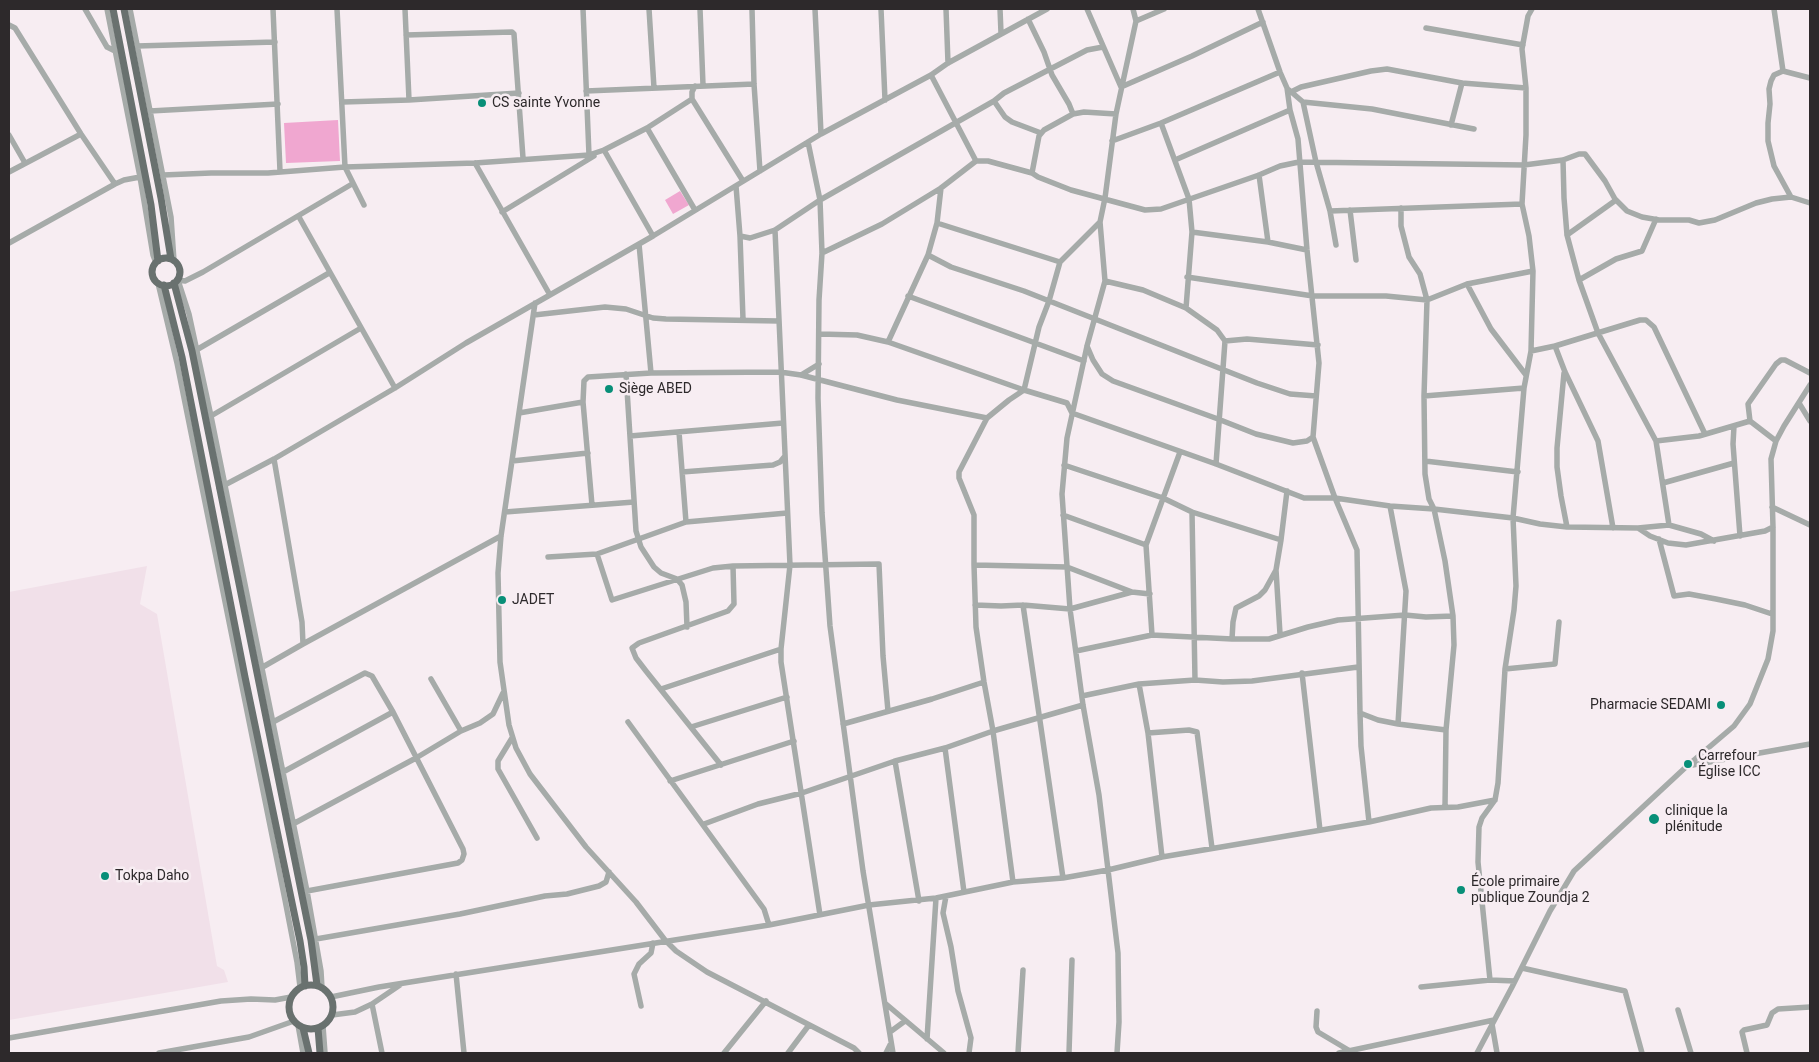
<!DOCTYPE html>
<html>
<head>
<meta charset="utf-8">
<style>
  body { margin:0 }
  #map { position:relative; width:1819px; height:1062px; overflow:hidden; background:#f7edf2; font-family:Roboto,sans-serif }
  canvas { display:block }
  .frame { position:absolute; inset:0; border:10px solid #2d292b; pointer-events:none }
</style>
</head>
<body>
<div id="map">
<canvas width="1819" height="1062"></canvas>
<div class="frame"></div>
</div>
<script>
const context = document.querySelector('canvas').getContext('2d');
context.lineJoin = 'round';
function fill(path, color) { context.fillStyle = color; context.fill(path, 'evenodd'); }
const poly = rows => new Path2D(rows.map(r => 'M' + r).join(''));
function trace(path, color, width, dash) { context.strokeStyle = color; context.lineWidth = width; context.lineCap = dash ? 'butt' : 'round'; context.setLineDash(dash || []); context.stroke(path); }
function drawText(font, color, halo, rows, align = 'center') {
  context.font = font + ' Roboto,sans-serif'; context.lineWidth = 5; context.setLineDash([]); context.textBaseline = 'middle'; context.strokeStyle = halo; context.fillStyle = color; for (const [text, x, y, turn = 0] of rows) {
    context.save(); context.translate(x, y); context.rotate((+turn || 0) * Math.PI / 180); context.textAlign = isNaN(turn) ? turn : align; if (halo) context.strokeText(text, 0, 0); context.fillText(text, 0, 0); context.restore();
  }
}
const built = poly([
  [147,566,140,604,157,614,217,966,224,970,228,982,9,1020,9,592]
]);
const green = poly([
  [338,120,340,161,286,163,284,123],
  [680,191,689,205,673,214,665,200]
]);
const minor = poly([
  [85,9,107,47,115,51],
  [107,9,140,177,153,255,156,263],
  [130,9,171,217,174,261],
  [273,9,280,171],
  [337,9,345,167,364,205],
  [405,9,409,100],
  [583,9,589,155],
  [649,9,654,88],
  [700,9,703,85],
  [752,9,754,84,760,171],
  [815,9,821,134],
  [881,9,885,100],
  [946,9,948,63],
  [1000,9,1001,33],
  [1087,9,1121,87],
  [1258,9,1280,72,1287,88,1290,110,1298,139,1307,250,1319,363,1313,437,1335,498,1357,550,1360,713,1361,746,1369,822],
  [1774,9,1783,71],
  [1028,19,1044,52,1052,75,1069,104,1073,114],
  [1136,21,1164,9],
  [9,25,15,28,81,134,115,184],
  [1426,28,1523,45],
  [406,35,512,32,514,34,523,158],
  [137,46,275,42],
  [931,75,976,161],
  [695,86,692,92,692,99,743,181],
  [1121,87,1192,56,1263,22],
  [1289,90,1303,102,1316,162,1330,211,1336,245],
  [586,91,754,84],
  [1291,92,1301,87,1371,71,1387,69,1462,83,1526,88],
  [994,101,1005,117,1012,122,1041,133],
  [343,102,409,100,519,93],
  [1303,102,1372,109,1474,129],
  [150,111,278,104],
  [1116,114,1084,112,1073,114,1044,130,1039,136,1032,173,1038,177,1071,190,1145,210,1161,209,1259,175,1280,166,1299,162,1524,165,1563,160,1579,154,1585,154,1605,181,1615,199,1627,211,1642,217,1659,220,1689,220,1699,223,1715,220,1756,203,1772,199,1791,197,1810,203],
  [1161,123,1189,199,1192,232,1186,308],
  [1451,125,1462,83],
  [647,128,695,210],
  [9,135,25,163],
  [1112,141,1161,123,1280,72],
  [808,142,820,200,822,253,819,300,818,398,822,513,830,626,863,871,893,1053],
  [604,150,653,236],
  [1175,160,1290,110],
  [1563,160,1564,198,1567,235,1579,280,1598,333,1656,441,1669,525],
  [475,163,550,295],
  [9,172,81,134],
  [163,175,211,173,268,173,345,167,475,163,589,155,604,150,647,128,692,99],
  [1259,175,1268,242],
  [736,186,740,236,743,319],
  [1791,197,1774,166,1768,141,1768,123,1770,104,1769,89,1771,81,1774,75,1783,71,1810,78],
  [1401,208,1401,226,1409,257,1420,274,1427,300,1424,396,1425,474,1429,499,1434,509,1445,561,1453,616,1454,645,1446,730,1445,807],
  [1350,210,1356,260],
  [1330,211,1522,204],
  [502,212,594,156],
  [299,217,395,388],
  [937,223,1060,262],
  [775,230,790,565,781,649,781,662,820,915],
  [1192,232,1268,242,1307,250],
  [1567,235,1616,200],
  [740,236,750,238,775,230,820,200,994,101,1004,93,1087,50,1103,47],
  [9,243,115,184,124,180,140,177],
  [639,244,651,373],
  [822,253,882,224,941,188,976,161,988,161,1032,173],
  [928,255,951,267,1024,291,1257,383,1290,394,1316,396],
  [1187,277,1313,296,1386,296,1427,300,1467,284,1533,271],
  [178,280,189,314,211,416,307,891,321,971,322,988],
  [178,280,185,281,203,272,352,184],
  [1579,280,1616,259,1642,251,1656,219],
  [1105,281,1143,290,1186,308,1217,330,1225,341,1216,464],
  [158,283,177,363,285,900,297,962,300,987],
  [1467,284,1491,329,1526,375],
  [908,296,1084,361],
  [535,303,501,536,498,573,500,662,509,725,516,748,530,774,586,847,636,902,665,940,676,951,707,972,854,1048,859,1053],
  [534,315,605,307,626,309,653,318,666,319,778,321],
  [820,334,857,335,888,342,1024,390,1067,403,1072,413,1216,464,1304,498,1335,498,1390,506,1434,509,1513,518,1540,524,1567,527,1638,528,1650,536,1668,543,1686,545,1765,531,1773,527],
  [1225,341,1247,339,1318,345],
  [888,342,928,255,937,223,941,188],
  [1087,346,1093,360,1102,374,1113,381,1218,419,1256,434,1293,443,1307,441,1313,437],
  [1555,346,1640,320,1646,320,1654,327,1705,434],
  [198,349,329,273],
  [1531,351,1555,346,1565,372,1598,441,1613,528],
  [1564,373,1557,448,1557,467,1561,496,1567,527],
  [626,374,636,531,641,547,654,567,661,573,677,579,682,585,686,602,687,627],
  [801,375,819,364],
  [1424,396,1524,388],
  [1799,403,1810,421],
  [519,413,583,402],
  [211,416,361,328],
  [1734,426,1733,444,1740,536],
  [679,432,686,522],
  [630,436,783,423],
  [1656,441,1699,436,1750,421],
  [1776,441,1750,421,1748,404,1776,364,1781,360,1785,360,1810,373],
  [512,461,588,453],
  [1425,461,1518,472],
  [1064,465,1163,498,1192,512,1281,540],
  [682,472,773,465,780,462,785,456],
  [1663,483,1734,463],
  [219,488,274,459,395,388,466,343,653,236,821,134,931,75,948,63,1047,9],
  [592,505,583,402,584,381,588,377,651,373,780,372,801,375,897,400,987,418],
  [1390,506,1406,591,1398,724],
  [1772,507,1810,525],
  [505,512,634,502],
  [1192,512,1195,680],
  [1063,515,1146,545],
  [1638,528,1669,525,1701,534,1714,541],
  [1659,539,1674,596,1689,594,1716,599,1745,605,1772,614],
  [597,554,612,600,713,568,733,566,879,564,883,656,888,711],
  [548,557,597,554,686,522,787,513],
  [974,565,1067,567,1132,592,1150,594],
  [975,605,1001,606,1023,605,1070,609,1132,592],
  [1023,605,1063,878],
  [1280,634,1276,570,1281,540,1287,491],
  [1152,635,1146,545,1180,452],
  [1232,639,1233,622,1236,608,1259,596,1265,590,1276,570],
  [303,644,501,536],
  [1076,651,1152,635,1232,639,1269,639,1308,627,1338,620,1405,615,1426,617,1453,616],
  [261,668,303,644,302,622,274,459],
  [1505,669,1555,664,1559,622],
  [1302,673,1320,830],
  [431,679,461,731,480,723,493,714,503,693],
  [1139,684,1148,733,1162,857],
  [661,689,781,649],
  [1082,696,1139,684,1195,680,1223,682,1252,681,1358,667],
  [1360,713,1378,720,1398,724,1446,730],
  [273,722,365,673,372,676,393,712,463,849,464,854,462,860,458,863,307,891],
  [628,722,764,909,769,925],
  [843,724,932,699,984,682],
  [691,727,787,697],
  [1148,733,1189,730,1197,732,1212,848],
  [512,738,498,761,498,769,537,838],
  [945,748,964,892],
  [895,761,919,901],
  [721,765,646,671,636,658,632,648,639,643,728,611,734,604,733,566],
  [1687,766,1810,744],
  [283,772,393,712],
  [670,781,794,741],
  [293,824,416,758,461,731],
  [704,824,758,804,802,793,895,761,945,748,993,731,1083,705],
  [1013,882,993,731,984,682,976,627,974,565,974,515,959,478,959,472,987,418,1009,400,1024,390,1039,327,1049,301,1060,262,1100,222],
  [946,896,943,913,951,947,958,991,971,1038,969,1053],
  [316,939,460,914,545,896,567,894,599,886,606,882,609,872],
  [1522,968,1625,991,1642,1053],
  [456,974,464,1053],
  [1490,980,1478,862,1479,827,1482,818,1495,800,1498,783,1505,669,1514,610,1516,586,1513,518,1524,388,1531,351,1533,271,1529,236,1522,204,1526,135,1526,88,1522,49,1528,16,1532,9],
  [1421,987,1490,980,1515,981],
  [331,997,379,987,769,925,869,905,936,898,1013,882,1063,878,1108,870,1162,857,1369,822,1431,808,1458,807,1495,800],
  [372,1004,382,1053],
  [886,1004,944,1053],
  [641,1006,634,974,639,964,651,953,653,943],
  [1678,1010,1691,1053],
  [1317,1011,1316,1027,1318,1032,1350,1051],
  [332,1015,355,1012,372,1004,400,985],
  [1492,1024,1497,1053],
  [298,1025,303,1053],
  [323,1026,325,1053],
  [890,1032,905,1021],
  [9,1038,221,1001,251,999,275,1000,291,997],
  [927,1039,936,898],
  [159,1053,249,1037,294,1021],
  [724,1053,766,1001],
  [788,1053,809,1025],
  [886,1053,891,1043],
  [1018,1053,1023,970],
  [1069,1053,1072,960],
  [1117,1053,1119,1022,1118,953,1099,795,1083,705,1070,609,1062,494,1067,438,1087,346,1105,281,1100,222,1105,198,1116,114,1136,21,1133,9],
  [1339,1053,1494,1020],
  [1477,1053,1512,987,1550,911,1574,871,1687,766,1734,726,1750,704,1768,659,1773,631,1773,527,1771,459,1776,441,1784,426,1810,385],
  [1747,1053,1742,1032,1744,1030,1767,1025,1772,1013,1778,1009,1810,1007]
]);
const major = poly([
  [113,9,151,205,158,261],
  [124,9,161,198,171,259],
  '152 272a14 14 0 1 1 28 0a14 14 0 1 1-28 0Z',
  [174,283,192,351,311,940,317,985],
  [164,285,182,357,245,677,300,941,304,967,305,986],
  '289 1007a22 22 0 1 1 44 0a22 22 0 1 1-44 0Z',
  [303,1028,309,1053],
  [318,1028,320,1053]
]);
const markers = [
  [482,103,5,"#088f78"],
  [609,389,5,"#088f78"],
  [502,600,5,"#088f78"],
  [1721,705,5,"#088f78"],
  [1688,764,5,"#088f78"],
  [1654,819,6,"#088f78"],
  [105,876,5,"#088f78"],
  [1461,890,5,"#088f78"]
];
const poiNames = [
  ["CS sainte Yvonne",492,103],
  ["Siège ABED",619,389],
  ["JADET",512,600],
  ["Pharmacie SEDAMI",1711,705,"right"],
  ["Carrefour",1698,756],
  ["Église ICC",1698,772],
  ["clinique la",1665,811],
  ["plénitude",1665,827],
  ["Tokpa Daho",115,876],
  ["École primaire",1471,882],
  ["publique Zoundja 2",1471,898]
];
fill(built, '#f1e0e9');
fill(green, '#f0a7d0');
trace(minor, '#a6aba9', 5.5);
trace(major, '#69716f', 7);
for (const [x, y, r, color] of markers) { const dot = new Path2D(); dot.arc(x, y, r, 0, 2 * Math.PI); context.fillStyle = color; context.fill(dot); trace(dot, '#f7edf2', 2); }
drawText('14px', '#2d292b', '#f7edf2', poiNames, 'left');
</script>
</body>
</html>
